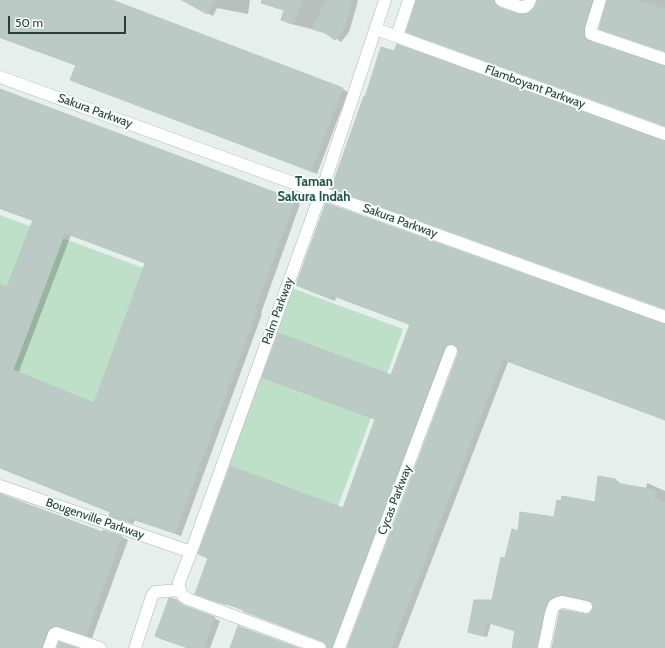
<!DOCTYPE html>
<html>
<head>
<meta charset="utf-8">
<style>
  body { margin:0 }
  #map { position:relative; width:665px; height:648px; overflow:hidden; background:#e6efeb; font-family:Cabin,sans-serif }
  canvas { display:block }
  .scale { position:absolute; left:8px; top:16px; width:118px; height:18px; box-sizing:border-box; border:2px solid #24423a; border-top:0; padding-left:5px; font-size:12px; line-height:14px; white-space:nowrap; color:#24423a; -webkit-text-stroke:3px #f7fbf9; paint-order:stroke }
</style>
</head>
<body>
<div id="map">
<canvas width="665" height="648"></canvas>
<div class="scale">50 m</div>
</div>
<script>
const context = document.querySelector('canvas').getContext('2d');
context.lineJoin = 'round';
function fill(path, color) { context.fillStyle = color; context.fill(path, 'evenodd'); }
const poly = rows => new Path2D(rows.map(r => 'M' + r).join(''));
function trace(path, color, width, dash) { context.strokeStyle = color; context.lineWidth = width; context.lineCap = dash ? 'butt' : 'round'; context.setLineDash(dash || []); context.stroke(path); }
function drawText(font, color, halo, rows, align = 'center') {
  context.font = font + ' Cabin,sans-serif'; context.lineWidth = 3.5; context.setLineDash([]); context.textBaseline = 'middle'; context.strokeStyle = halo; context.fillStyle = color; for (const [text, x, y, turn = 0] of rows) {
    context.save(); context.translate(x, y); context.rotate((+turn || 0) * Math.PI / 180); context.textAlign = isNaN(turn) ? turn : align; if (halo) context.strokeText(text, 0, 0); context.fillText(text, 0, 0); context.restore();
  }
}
const green = poly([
  [0,215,143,268,94,403,0,365],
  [292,288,403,329,387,374,276,333],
  [259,376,371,418,338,506,227,465]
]);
const shadow = poly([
  [0,0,109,0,342,89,348,92,317,174,77,82,77,66,0,38],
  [195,0,250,0,248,14,217,8,213,16,192,5],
  [261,0,357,0,358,1,349,32,341,42,330,34,288,23,283,20,285,10,284,7],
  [417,0,499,0,499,5,500,9,525,15,534,10,538,0,599,0,589,38,591,43,665,67,665,126,413,35,407,32],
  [608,0,665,0,665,52,605,31,600,28],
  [0,90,295,200,300,204,261,313,262,314,181,536,135,520,133,524,116,518,110,515,111,512,0,468,0,285,8,288,33,221,0,209],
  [71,235,146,263,94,405,18,374],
  [665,142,665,305,611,286,610,289,338,191],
  [297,285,665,331,665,420,508,362,398,648,348,648,459,354,458,347,456,346,452,348,338,648,328,648,326,643,250,614,245,611,227,604,226,605,202,596,209,559,199,554,343,509,376,420,269,380,263,377,392,376,410,325,336,297,335,301,302,288],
  [599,477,616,480,620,483,620,485,646,489,647,483,665,491,665,648,567,648,588,615,592,613,594,605,592,602,570,597,561,598,543,640,491,623,487,637,473,634,469,631,493,601,506,559,518,532,595,503],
  [0,495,103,533,104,531,122,537,128,540,92,638,65,629,59,629,48,648,0,648],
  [187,608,214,618,220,621,210,648,187,648,161,639,156,636]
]);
const building = poly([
  [0,0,112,0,343,88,311,171,70,80,76,65,0,37,0,0],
  [182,0,215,0,207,14,182,0],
  [262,0,302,0,294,24,281,20,284,10,261,3,262,0],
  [326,0,352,0,344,29,335,40,325,33,312,29,326,0],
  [416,0,494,0,495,4,498,7,520,14,525,14,530,12,535,7,537,0,592,0,584,27,584,34,585,39,589,41,665,66,665,126,406,32,416,0],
  [607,0,635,0,665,9,665,51,599,29,607,0],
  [397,44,665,141,665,309,331,189,364,96,365,97,381,47,394,51,397,44],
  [0,89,295,200,255,309,257,310,175,533,129,518,127,522,109,516,110,512,0,468,0,284,7,287,33,220,0,208,0,89],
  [65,233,145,263,94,403,13,370,65,233],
  [326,203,665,324,665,420,503,359,391,648,347,648,458,354,458,350,457,347,453,344,449,344,447,345,444,348,332,648,327,648,326,644,323,641,243,611,244,610,221,602,220,603,195,594,208,558,198,554,230,466,343,508,375,419,262,377,278,333,391,375,410,324,331,295,329,298,296,285,326,203],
  [598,476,616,479,616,483,656,490,654,498,665,502,665,648,552,648,560,610,563,610,585,614,589,614,591,612,593,609,593,604,591,602,588,600,564,595,555,596,550,599,547,602,544,611,537,648,512,648,515,631,486,622,483,636,468,632,474,600,492,600,501,557,505,558,512,529,518,531,520,512,554,517,557,500,561,501,562,496,595,502,598,476],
  [0,494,102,532,103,530,122,536,86,635,55,626,51,627,47,631,42,648,0,648,0,494],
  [169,598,172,598,176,600,185,606,215,617,203,648,189,648,155,636,169,598],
  [238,626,298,648,230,648,238,626],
  [59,642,77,648,57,648,59,642]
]);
const minor = poly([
  [501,0,520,7,525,7,528,4,530,0],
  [600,0,591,29,591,34,665,59],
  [376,29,665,134],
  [397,36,409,0],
  [0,77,665,317],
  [0,486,191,552],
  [49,648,54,634,56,633,100,648],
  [135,648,152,596,155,592,180,590],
  [320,648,188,599,183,596,180,592,179,587,179,582,191,552,321,193,385,0],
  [339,648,451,351],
  [544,648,551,613,554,605,558,603,563,602,586,607]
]);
const streetNames = [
  ["Flamboyant Parkway",535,87,20],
  ["Sakura Parkway",95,111,20],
  ["Sakura Parkway",400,221,20],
  ["Palm Parkway",278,311,-70],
  ["Cycas Parkway",395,500,-69],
  ["Bougenville Parkway",95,519,19]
];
const neighbourhoodNames = [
  ["Taman",314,182],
  ["Sakura Indah",314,197]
];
fill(green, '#bfe0c8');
fill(shadow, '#0003');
fill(building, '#bbcac4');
trace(building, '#b8c9c2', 1);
trace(minor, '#a8b8b2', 13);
trace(minor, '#fff', 12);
drawText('12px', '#24423a', '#f7fbf9', streetNames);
drawText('bold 13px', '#1f5548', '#f7fbf9', neighbourhoodNames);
</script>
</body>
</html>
